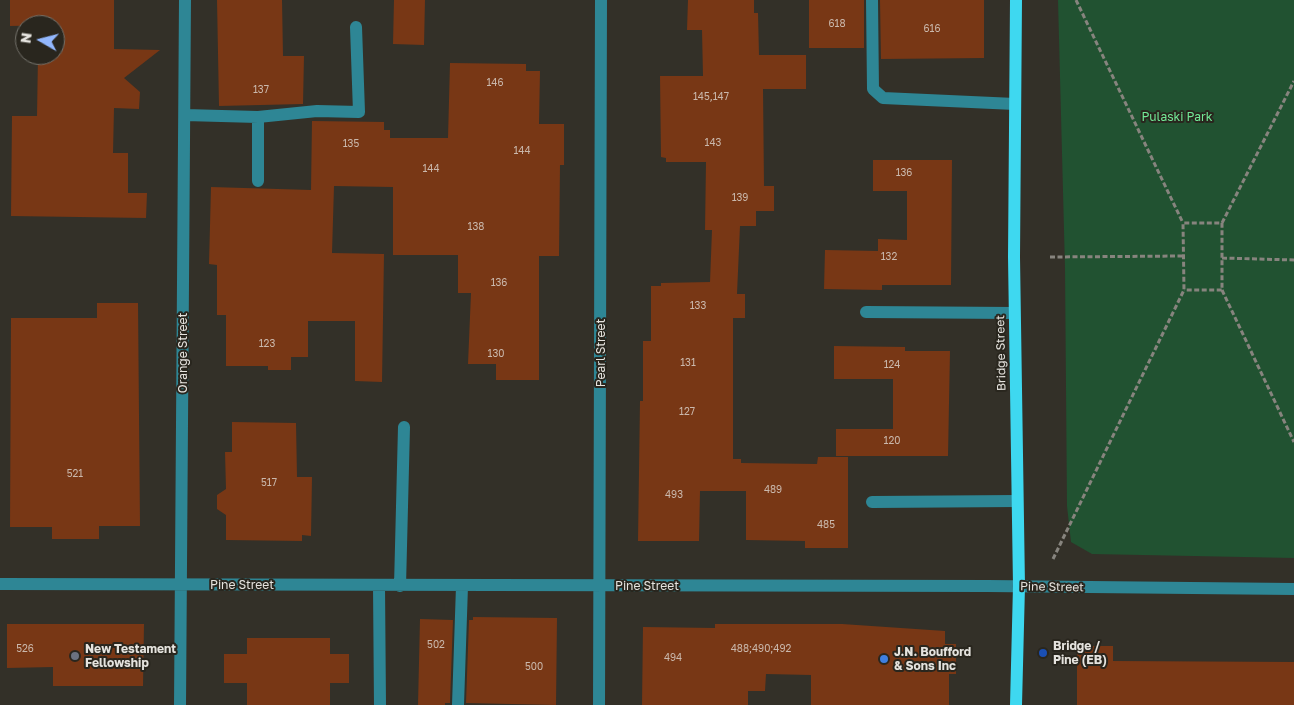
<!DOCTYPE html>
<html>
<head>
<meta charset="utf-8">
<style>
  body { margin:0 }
  #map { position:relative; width:1294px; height:705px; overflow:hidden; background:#333028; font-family:"Golos Text",sans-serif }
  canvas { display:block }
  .north { position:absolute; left:15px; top:15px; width:50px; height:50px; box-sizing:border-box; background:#29261e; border:1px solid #74726b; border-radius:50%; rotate:278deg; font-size:14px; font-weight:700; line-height:20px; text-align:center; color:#e5e3de }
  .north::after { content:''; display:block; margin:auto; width:18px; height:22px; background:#92b7fd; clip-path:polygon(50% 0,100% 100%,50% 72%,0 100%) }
</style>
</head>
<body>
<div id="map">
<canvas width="1294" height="705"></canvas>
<div class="north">N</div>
</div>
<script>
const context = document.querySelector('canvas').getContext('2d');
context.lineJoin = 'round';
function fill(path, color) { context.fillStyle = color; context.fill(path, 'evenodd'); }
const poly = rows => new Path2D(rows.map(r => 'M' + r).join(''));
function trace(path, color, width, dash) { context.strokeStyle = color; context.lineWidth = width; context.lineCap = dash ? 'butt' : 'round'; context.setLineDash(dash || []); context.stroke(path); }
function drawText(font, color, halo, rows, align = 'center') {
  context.font = font + ' "Golos Text",sans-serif'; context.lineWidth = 4; context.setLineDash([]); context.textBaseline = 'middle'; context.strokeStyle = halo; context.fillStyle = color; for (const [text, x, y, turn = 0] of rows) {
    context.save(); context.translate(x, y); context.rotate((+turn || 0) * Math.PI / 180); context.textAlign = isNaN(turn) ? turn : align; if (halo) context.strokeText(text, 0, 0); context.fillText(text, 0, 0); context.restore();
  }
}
const green = poly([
  [1058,0,1294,0,1294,558,1092,554,1071,542,1067,506,1065,268]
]);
const building = poly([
  [10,0,114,0,114,49,160,50,124,78,140,92,139,109,114,108,113,153,128,153,128,193,147,193,146,218,11,216,12,116,37,116,38,55,55,55,55,25,10,26],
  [217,0,282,0,283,56,304,56,303,104,219,106],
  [394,0,425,0,424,45,393,44],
  [688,0,754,0,754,13,758,13,759,55,806,55,806,89,763,89,764,186,774,186,774,211,756,211,756,226,740,226,737,294,745,294,745,318,733,318,733,459,741,459,741,463,817,464,818,457,848,457,848,548,805,548,805,541,746,540,746,491,700,491,699,541,638,541,640,401,643,401,643,341,651,341,651,286,661,286,661,283,710,282,712,230,705,230,706,162,666,162,666,158,661,157,660,76,703,76,702,30,687,30],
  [809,0,864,0,864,48,809,48],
  [880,0,984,0,984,58,881,59],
  [450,63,526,64,526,71,540,71,539,124,564,124,564,165,560,165,559,256,539,256,539,380,496,380,496,364,468,364,471,293,458,293,458,255,393,255,393,187,334,186,332,253,384,254,382,382,355,381,355,321,308,321,308,357,291,357,291,370,268,370,268,366,226,366,226,315,217,315,217,265,209,264,211,187,311,190,312,121,384,122,384,130,390,130,390,138,448,138],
  [873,160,952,160,951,285,882,285,882,290,824,289,825,250,878,251,878,239,907,240,907,191,873,191],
  [97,303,138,303,140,526,99,526,99,539,52,539,52,527,10,527,11,318,97,318],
  [834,346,905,347,905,351,950,351,948,456,836,456,836,429,893,429,893,379,834,379],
  [232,422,296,423,297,477,312,477,311,536,302,535,302,541,226,540,226,515,217,509,217,495,226,489,225,452,232,452],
  [473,617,557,618,556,705,466,703,469,620,473,620],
  [420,619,453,620,450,703,445,703,445,705,418,705],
  [7,624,144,624,143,686,53,686,53,667,7,668],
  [715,624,842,624,945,631,945,644,956,644,956,674,949,674,949,705,811,705,811,675,766,674,765,691,748,691,748,705,642,705,643,627,715,628],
  [247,638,330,638,330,654,349,654,349,683,330,683,330,705,247,705,247,683,224,683,224,654,247,654],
  [1077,646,1113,646,1113,661,1294,662,1294,705,1077,705]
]);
const path = poly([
  [1076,0,1183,223],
  [1222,223,1294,81],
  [1050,257,1184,256],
  [1222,258,1294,260],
  [1222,290,1294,442],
  [1053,559,1184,290,1183,223,1222,223,1222,290,1184,290]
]);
const minor = poly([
  [872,0,873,89,883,98,1015,104],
  [185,115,258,117,317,111,359,112,356,27],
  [258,181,258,117],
  [866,312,1014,313],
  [872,502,1017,501],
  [0,584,987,586,1294,589],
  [379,586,380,705],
  [400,586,404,427],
  [180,705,185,0],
  [458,705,462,586],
  [599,705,601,0]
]);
const major = poly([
  [1016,0,1014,257,1019,586,1016,705]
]);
const markers = [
  [1043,653,5,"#1a4fb4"],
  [75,656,5,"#6b7280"],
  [884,659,5,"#3f7fe0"]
];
const numberNames = [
  ["618",837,24],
  ["616",932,29],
  ["146",495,83],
  ["137",261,90],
  ["145,147",711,97],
  ["143",713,143],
  ["135",351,144],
  ["144",522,151],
  ["144",431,169],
  ["136",904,173],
  ["139",740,198],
  ["138",476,227],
  ["132",889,257],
  ["136",499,283],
  ["133",698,306],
  ["123",267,344],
  ["130",496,354],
  ["131",688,363],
  ["124",892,365],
  ["127",687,412],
  ["120",892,441],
  ["521",75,474],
  ["517",269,483],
  ["489",773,490],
  ["493",674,495],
  ["485",826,525],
  ["502",436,645],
  ["526",25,649],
  ["488;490;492",761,649],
  ["494",673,658],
  ["500",534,667]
];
const parkNames = [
  ["Pulaski Park",1177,117]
];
const streetNames = [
  ["Orange Street",183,353,-90],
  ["Pearl Street",601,353,-90],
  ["Bridge Street",1001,353,-91],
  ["Pine Street",242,585],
  ["Pine Street",647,586],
  ["Pine Street",1052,587,1]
];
const poiNames = [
  ["Bridge /",1053,646],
  ["Pine (EB)",1053,660],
  ["New Testament",85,649],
  ["Fellowship",85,663],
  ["J.N. Boufford",894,652],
  ["& Sons Inc",894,666]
];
fill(green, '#215231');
fill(building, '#783715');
trace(path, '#87847e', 3, [5, 2.5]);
trace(minor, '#2e8695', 12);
trace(major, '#3ed8f0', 12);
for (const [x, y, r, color] of markers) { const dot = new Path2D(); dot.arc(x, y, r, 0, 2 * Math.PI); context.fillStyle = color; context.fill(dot); trace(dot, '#29261e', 2); }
drawText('10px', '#cab8ac', null, numberNames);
drawText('12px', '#72e997', '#29261e', parkNames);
drawText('12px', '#e5e3de', '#29261e', streetNames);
drawText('bold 12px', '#e5e3de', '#29261e', poiNames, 'left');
</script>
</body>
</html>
